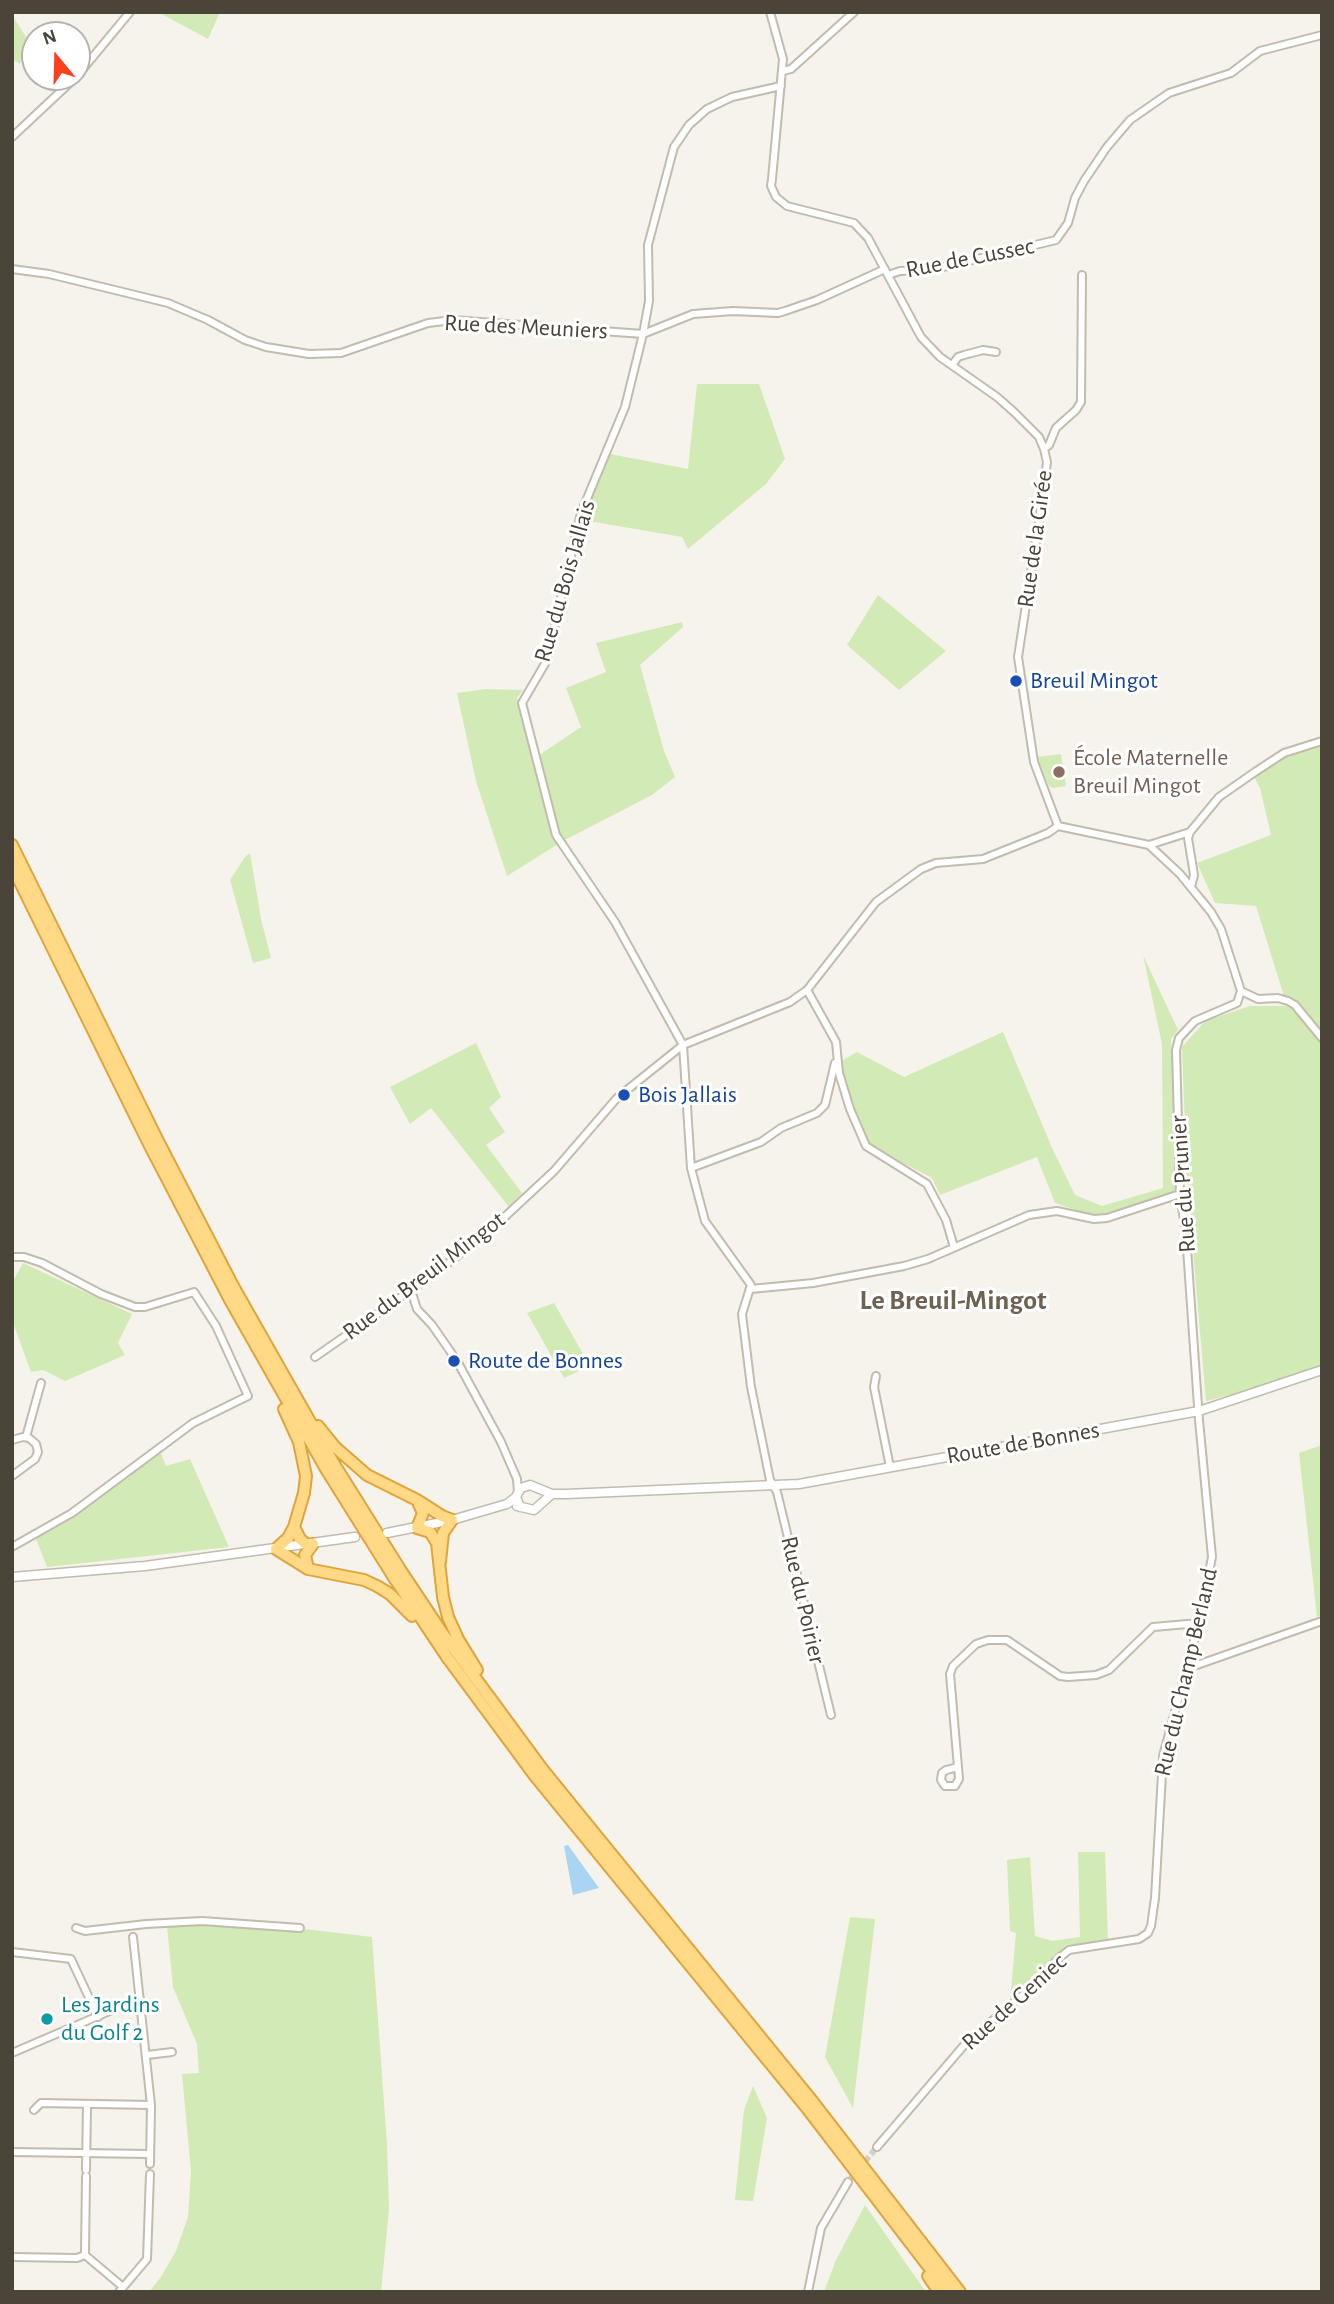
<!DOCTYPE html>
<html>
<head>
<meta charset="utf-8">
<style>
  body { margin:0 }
  #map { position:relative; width:1334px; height:2304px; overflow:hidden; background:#f6f3ec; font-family:"Alegreya Sans",sans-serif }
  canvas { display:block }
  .frame { position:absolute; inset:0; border:14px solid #4b4439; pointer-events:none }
  .north { position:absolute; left:21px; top:21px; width:70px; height:70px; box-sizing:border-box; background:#fff; border:2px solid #b7b4b0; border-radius:50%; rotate:341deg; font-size:19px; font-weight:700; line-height:28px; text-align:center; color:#4b4439 }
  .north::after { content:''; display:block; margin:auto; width:24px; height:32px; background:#fc3f1d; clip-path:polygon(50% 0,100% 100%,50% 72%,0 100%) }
</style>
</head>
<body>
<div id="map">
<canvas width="1334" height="2304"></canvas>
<div class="frame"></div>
<div class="north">N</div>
</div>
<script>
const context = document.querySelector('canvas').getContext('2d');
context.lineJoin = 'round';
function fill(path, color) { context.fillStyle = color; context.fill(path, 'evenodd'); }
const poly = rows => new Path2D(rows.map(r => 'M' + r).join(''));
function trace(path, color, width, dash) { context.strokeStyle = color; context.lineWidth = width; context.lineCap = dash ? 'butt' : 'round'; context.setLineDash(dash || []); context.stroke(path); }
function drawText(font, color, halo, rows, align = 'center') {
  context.font = font + ' "Alegreya Sans",sans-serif'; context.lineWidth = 6; context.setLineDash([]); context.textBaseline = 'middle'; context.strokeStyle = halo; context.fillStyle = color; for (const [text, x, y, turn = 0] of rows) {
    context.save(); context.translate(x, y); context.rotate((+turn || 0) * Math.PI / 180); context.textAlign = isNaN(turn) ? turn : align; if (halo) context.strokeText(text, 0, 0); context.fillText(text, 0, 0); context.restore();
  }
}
const green = poly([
  [158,12,220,12,208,39],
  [12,15,28,40,20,64,12,59],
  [697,384,759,384,785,459,766,484,688,549,682,537,583,520,610,454,688,469],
  [878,595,946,651,899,690,847,645],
  [682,622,683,627,640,665,664,751,675,777,652,795,563,841,507,876,476,781,457,693,486,689,523,690,517,698,532,760,581,727,566,688,606,672,596,643],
  [1322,745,1322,1365,1257,1388,1206,1401,1187,1181,1182,1047,1205,1021,1250,1006,1287,1006,1256,906,1215,903,1197,863,1271,835,1260,788,1254,777,1287,755],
  [1061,754,1066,786,1053,788,1049,786,1037,757],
  [250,853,261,919,271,958,253,963,230,880,245,857],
  [1143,955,1178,1030,1171,1039,1176,1192,1111,1215,1093,1216,1055,1203,1037,1157,940,1195,932,1178,870,1146,853,1108,840,1062,857,1052,904,1077,1003,1032,1053,1150,1075,1195,1102,1206,1163,1188,1162,1044],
  [476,1043,501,1097,489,1108,505,1132,486,1145,522,1193,509,1207,431,1108,410,1124,390,1087],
  [23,1263,132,1314,118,1343,125,1355,65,1381,43,1370,31,1372,12,1320,12,1283],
  [554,1303,590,1366,564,1378,527,1313],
  [1322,1445,1322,1615,1317,1617,1299,1453],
  [160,1451,166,1466,190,1459,229,1547,47,1567,36,1539],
  [1078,1852,1105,1852,1108,1941,1066,1945,1010,2002,1016,1933,1010,1931,1007,1860,1030,1857,1035,1936,1052,1941,1080,1937],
  [850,1917,875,1919,853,2108,825,2057],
  [217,1924,305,1929,372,1937,387,2144,389,2209,381,2292,149,2292,161,2277,176,2251,188,2217,191,2171,182,2074,199,2073,197,2044,173,1987,167,1926],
  [753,2086,767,2118,753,2201,735,2200,744,2110],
  [865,2205,926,2292,824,2292,836,2260]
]);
const water = poly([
  [568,1845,599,1888,573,1895,564,1846]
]);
const minorTunnel = poly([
  [848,2182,877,2147]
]);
const minor = poly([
  [770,12,783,59,772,179,771,186,776,197,787,206,854,223,868,238,921,337,940,357,997,397,1014,412,1039,437,1044,449,1047,462,1039,521,1018,657,1034,762,1058,826],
  [783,71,791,69,854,12],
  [77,76,130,12],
  [781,86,732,97,707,109,689,125,674,147,648,245,649,301,643,334,625,407,581,513,546,662,522,703,556,835,615,922,683,1045,691,1168,705,1221,751,1285,742,1314,751,1387,770,1480,777,1492,831,1715],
  [12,137,76,77],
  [12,269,49,274,168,303,208,320,245,340,266,347,309,354,341,353,428,323,453,320,643,334,693,314,733,311,778,313,785,311,817,300,885,269],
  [888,275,900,271,931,270,1056,240,1068,223,1075,198,1084,181,1107,147,1130,120,1169,93,1231,73,1260,51,1322,35],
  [952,365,958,357,964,355,983,350,996,352],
  [1044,449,1049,445,1056,428,1076,410,1081,402,1082,275],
  [1058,826,1149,845,1190,832],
  [1190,832,1219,797,1255,772,1284,753,1322,741],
  [1190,832,1188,838,1194,875,1191,887],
  [1149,845,1180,874,1211,912,1221,929,1241,991,1258,999,1278,998,1288,1001,1295,1005,1322,1038],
  [807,990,836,1042,839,1073,850,1109,866,1146,927,1184,946,1220,954,1247],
  [691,1168,761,1142,781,1128,817,1113,825,1105,835,1063],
  [12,1257,24,1257,42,1263,101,1294,135,1307,145,1307,194,1292,216,1326,248,1396,193,1423,72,1513,12,1547],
  [751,1289,813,1283,904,1266,928,1259,1029,1215,1057,1211,1094,1219,1107,1218,1180,1194],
  [411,1290,417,1309,432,1325,457,1361,501,1442,517,1479,518,1493],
  [315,1357,437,1272,496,1225,554,1171,617,1098,683,1045,790,1002,807,990,876,902,921,869,936,863,983,859,1048,833,1058,826],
  [876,1376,874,1387,890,1467],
  [26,1437,41,1383],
  [12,1440,23,1437,29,1438,36,1444,38,1452,35,1459,12,1476],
  [1188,1664,1197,1665,1322,1621],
  [958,1767,946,1770,942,1773,941,1780,945,1786,955,1786,959,1779,950,1674,953,1666,976,1644,988,1640,1007,1640,1060,1676,1068,1677,1096,1675,1109,1670,1153,1627,1199,1623],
  [76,1928,85,1931,146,1924,202,1921,300,1928],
  [133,1937,151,2105],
  [12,1952,71,1959,98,2017],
  [12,2053,140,1998],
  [147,2055,172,2052],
  [34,2110,41,2103,151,2105,150,2164],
  [877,2147,966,2043,1031,1988,1059,1958,1069,1950,1139,1939,1148,1933,1151,1926,1155,1898,1163,1756,1200,1619,1212,1557,1199,1420,1186,1234,1180,1194,1176,1050,1179,1038,1195,1021,1237,1003,1241,991],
  [12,2152,150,2154],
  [86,2170,87,2104],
  [86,2176,85,2255,123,2287],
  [12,2257,77,2258,85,2255],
  [119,2292,147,2259,150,2174],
  [808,2292,821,2228,848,2182]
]);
const tertiary = poly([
  [517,1506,534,1510,552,1494],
  [520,1507,516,1497,518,1493,521,1488,530,1485,552,1494,566,1494,799,1484,1199,1411,1322,1370],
  [387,1533,452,1520,507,1504,516,1497],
  [12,1577,145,1566,355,1537]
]);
const trunk = poly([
  [12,845,157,1139,233,1286,334,1464,401,1571,443,1634,543,1770,813,2102,960,2292],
  [12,866,149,1144,230,1300,326,1469,393,1576,447,1657,535,1776,806,2107,948,2292],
  [318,1426,335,1447,367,1475,417,1500,442,1516,452,1520,443,1533,440,1562],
  [417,1500,423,1513,417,1528,430,1532,437,1543,443,1597,448,1617,458,1639,477,1670],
  [294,1527,300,1539,306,1544],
  [276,1549,308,1569,364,1580,377,1586,390,1594,412,1616],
  [276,1549,288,1538,294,1527,304,1493,306,1476,299,1442,284,1409],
  [308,1569,305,1555,313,1544],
  [928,2276,939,2292]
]);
const markers = [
  [1016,681,7,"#1a4fb4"],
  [1059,772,7,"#8d6e63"],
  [624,1095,7,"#1a4fb4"],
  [454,1361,7,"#1a4fb4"],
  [47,2019,7,"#0f9aa8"]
];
const streetNames = [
  ["Rue de Cussec",970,258,-11],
  ["Rue des Meuniers",526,327,3],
  ["Rue de la Girée",1035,539,-82],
  ["Rue du Bois Jallais",565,581,-74],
  ["Rue du Prunier",1183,1184,-94],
  ["Rue du Breuil Mingot",424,1276,-37],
  ["Route de Bonnes",1023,1443,-10],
  ["Rue du Poirier",803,1600,77],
  ["Rue du Champ Berland",1186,1672,-77],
  ["Rue de Geniec",1014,2002,-42]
];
const transitNames = [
  ["Breuil Mingot",1030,681],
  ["Bois Jallais",638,1095],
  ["Route de Bonnes",468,1361]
];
const educationNames = [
  ["École Maternelle",1073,758],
  ["Breuil Mingot",1073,786]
];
const cultureNames = [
  ["Les Jardins",61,2005],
  ["du Golf 2",61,2033]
];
const quarterNames = [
  ["Le Breuil-Mingot",953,1301]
];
fill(green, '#d2eab5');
fill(water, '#a9d4f2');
trace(minorTunnel, '#d4d0c8', 6, [6, 3]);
trace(minor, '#c2bbae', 10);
trace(tertiary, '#c2bbae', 11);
trace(trunk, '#e0a43c', 14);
trace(minor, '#fff', 6);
trace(tertiary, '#fff', 8);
trace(trunk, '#ffd985', 10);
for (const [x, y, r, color] of markers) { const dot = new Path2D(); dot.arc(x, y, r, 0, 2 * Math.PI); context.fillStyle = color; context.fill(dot); trace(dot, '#fff', 2.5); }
drawText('24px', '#4b4439', '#fff', streetNames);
drawText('24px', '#164399', '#fff', transitNames, 'left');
drawText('24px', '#785e54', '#fff', educationNames, 'left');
drawText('24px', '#0d838f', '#fff', cultureNames, 'left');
drawText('bold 28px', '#6e6250', '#fff', quarterNames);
</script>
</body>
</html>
